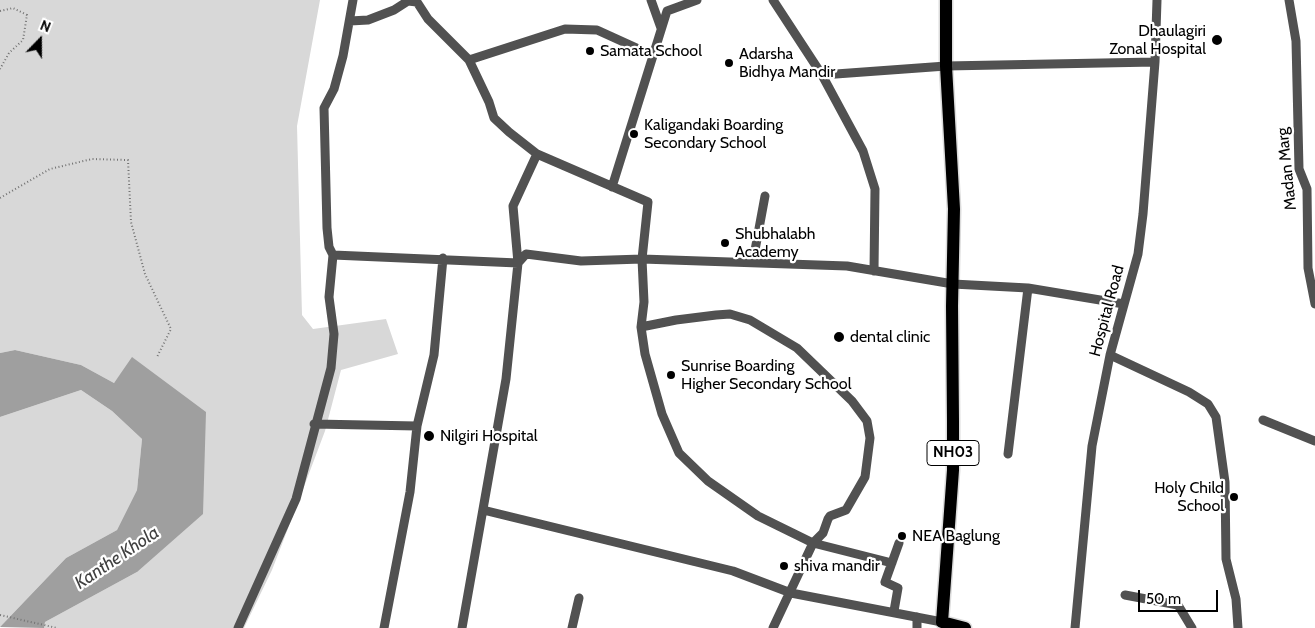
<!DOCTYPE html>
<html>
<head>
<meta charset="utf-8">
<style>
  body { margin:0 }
  #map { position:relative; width:1315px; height:628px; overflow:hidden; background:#fff; font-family:Cabin,sans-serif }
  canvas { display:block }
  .north { position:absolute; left:15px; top:15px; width:50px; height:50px; -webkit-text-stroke:4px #fff; paint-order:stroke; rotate:22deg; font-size:14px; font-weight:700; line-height:20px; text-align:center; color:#000 }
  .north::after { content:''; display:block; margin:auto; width:18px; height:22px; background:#000; clip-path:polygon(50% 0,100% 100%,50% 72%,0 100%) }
  .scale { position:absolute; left:1138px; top:590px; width:80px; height:22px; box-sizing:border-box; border:2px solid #000; border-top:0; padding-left:6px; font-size:15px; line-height:18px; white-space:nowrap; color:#000; -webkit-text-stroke:4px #fff; paint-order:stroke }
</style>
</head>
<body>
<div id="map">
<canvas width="1315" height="628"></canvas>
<div class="north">N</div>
<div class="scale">50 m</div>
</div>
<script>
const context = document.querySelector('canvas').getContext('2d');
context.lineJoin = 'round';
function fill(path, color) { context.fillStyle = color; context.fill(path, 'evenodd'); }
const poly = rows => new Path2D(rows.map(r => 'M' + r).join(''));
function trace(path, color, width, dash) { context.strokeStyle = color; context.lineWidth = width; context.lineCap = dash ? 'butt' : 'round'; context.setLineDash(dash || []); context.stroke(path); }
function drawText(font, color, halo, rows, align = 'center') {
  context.font = font + ' Cabin,sans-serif'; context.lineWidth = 4.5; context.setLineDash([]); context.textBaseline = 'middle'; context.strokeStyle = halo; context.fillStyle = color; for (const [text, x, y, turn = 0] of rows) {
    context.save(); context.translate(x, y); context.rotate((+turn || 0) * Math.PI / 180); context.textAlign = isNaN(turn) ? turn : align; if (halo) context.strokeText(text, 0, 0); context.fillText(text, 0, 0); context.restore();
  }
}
const green = poly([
  [0,0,320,0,297,126,302,315,313,329,386,319,398,354,341,370,325,431,299,500,272,570,244,628,44,628,45,622,137,572,155,376,133,358,114,383,81,365,15,350,0,353],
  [81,390,112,411,142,439,137,490,117,530,66,558,0,627,0,417]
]);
const water = poly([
  [15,350,81,365,114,383,132,357,206,412,203,514,137,572,45,622,44,628,0,627,66,558,117,530,137,490,142,439,112,411,81,390,0,417,0,353]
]);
const path = poly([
  [0,11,13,8,27,15,23,40,9,53,0,69],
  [0,198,50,169,92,159,128,160,131,222,145,274,171,329,157,357],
  [0,615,57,628]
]);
const minor = poly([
  [651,0,661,28],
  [773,0,822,75,863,151,875,189,874,271],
  [1289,0,1296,41,1299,169,1307,189,1308,268,1315,304],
  [350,21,368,20,394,10,408,1,417,2,428,19,469,60,489,102,494,118,509,132,537,154,648,202,642,259,644,302,641,327,645,354,662,414,679,453,708,481,758,516,813,543,892,563],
  [469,60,565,29,597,30,652,55],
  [822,75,946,66,1155,62],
  [612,187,667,11,697,0],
  [333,255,518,263,526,254,581,261,642,259,847,266,953,284,1028,288,1124,304],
  [753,261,765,196],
  [641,327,676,320,716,315,730,314,750,320,797,348,852,401,867,421,870,438,865,477,846,510,830,516,828,519,823,533,813,543,773,628],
  [1110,355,1189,392,1208,404,1216,417,1225,482,1226,559,1236,599,1238,628],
  [1263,420,1315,441],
  [314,424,417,426,410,492,384,628],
  [417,426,434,355,443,258],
  [1008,454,1028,288],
  [483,510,733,571,791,593,942,622],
  [1125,595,1178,605,1192,628],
  [894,611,898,588,885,582,899,543],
  [917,617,917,628],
  [238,628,296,499,331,368,334,334,329,297,333,255,329,247,327,228,324,108,334,89,343,56,353,0],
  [462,628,506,379,518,263,513,206,537,154],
  [572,628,579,598],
  [1075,628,1092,446,1110,355,1138,254,1143,214,1155,62,1157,0]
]);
const primary = poly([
  [946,0,946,66,954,209,952,306,953,421,953,470,942,622,965,628]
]);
const markers = [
  [1217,40,6,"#000"],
  [590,51,5,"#000"],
  [729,63,5,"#000"],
  [634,134,5,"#000"],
  [725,243,5,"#000"],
  [839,337,6,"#000"],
  [671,375,5,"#000"],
  [429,436,6,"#000"],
  [1234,497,5,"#000"],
  [902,536,5,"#000"],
  [784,566,5,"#000"]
];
const shields = [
  [953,453,52]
];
const shieldNames = [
  ["NH03",953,453]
];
const poiNames = [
  ["Dhaulagiri",1206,31,"right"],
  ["Zonal Hospital",1206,49,"right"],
  ["Samata School",600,51],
  ["Adarsha",739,54],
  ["Bidhya Mandir",739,72],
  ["Kaligandaki Boarding",644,125],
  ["Secondary School",644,143],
  ["Shubhalabh",735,234],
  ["Academy",735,252],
  ["dental clinic",850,337],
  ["Sunrise Boarding",681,366],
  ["Higher Secondary School",681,384],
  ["Nilgiri Hospital",440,436],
  ["Holy Child",1224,488,"right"],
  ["School",1224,506,"right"],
  ["NEA Baglung",912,536],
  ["shiva mandir",794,566]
];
const streetNames = [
  ["Madan Marg",1287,169,-96],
  ["Hospital Road",1107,311,-75]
];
const waterNames = [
  ["Kanthe Khola",117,558,-34]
];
fill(green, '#d8d8d8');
fill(water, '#9f9f9f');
trace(primary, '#dbdbdb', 15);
trace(path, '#737373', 2, [1, 2.5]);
trace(minor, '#515151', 9);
trace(primary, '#000', 12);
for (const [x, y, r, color] of markers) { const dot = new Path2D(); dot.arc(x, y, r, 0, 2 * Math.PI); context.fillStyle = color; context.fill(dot); trace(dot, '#fff', 2); }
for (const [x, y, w] of shields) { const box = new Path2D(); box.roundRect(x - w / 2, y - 12.5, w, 25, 4); context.fillStyle = '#fff'; context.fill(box); trace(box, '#000', 1); }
drawText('bold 15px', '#000', null, shieldNames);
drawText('16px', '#000', '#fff', poiNames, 'left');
drawText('16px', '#000', '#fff', streetNames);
drawText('italic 18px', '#404040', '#fff', waterNames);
</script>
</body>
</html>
